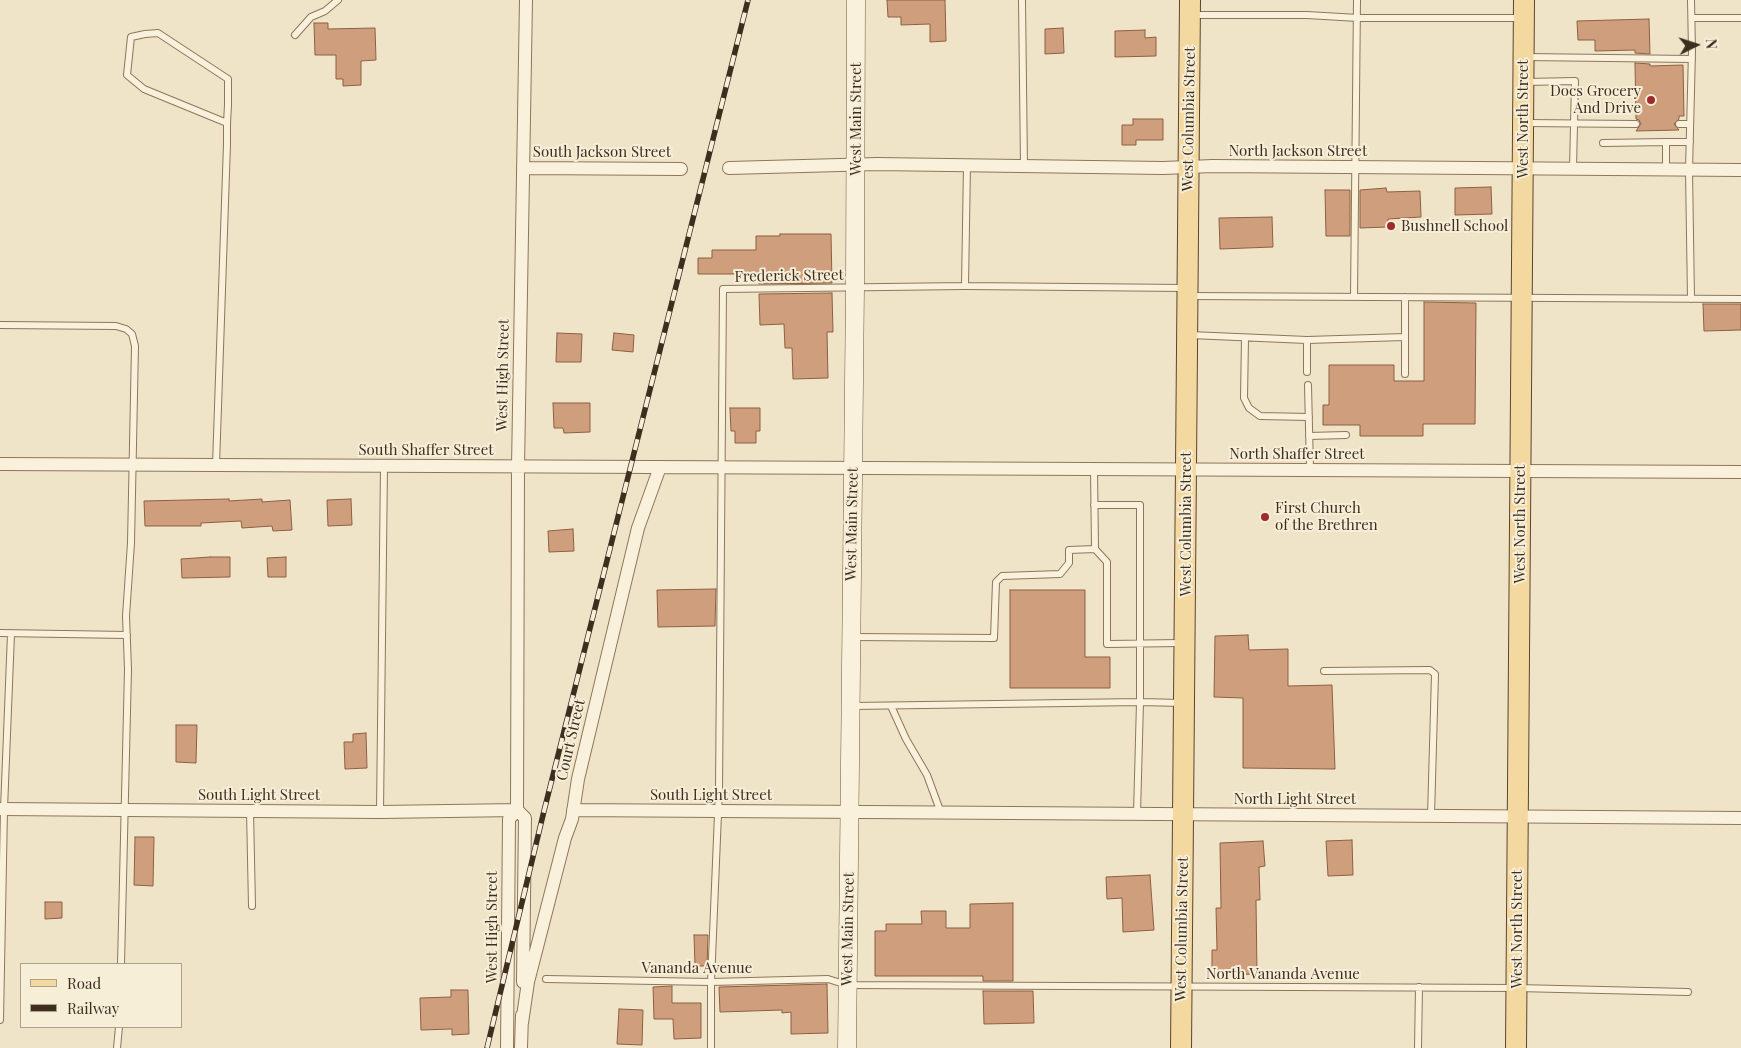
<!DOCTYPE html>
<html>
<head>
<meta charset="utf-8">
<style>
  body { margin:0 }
  #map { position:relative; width:1741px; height:1048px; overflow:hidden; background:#f0e4c8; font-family:"Playfair Display",serif }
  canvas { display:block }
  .legend { position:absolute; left:20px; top:963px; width:162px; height:65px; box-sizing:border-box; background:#f7eed8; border:1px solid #ada18e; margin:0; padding:6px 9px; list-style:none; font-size:15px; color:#3d2e20 }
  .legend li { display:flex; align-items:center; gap:10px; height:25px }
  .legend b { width:25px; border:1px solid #ada18e }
  .north { position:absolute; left:1671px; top:20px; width:50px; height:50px; -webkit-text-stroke:4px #f7eed8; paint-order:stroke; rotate:86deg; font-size:14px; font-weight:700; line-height:20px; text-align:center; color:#3d2e20 }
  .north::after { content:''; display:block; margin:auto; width:18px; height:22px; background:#3d2e20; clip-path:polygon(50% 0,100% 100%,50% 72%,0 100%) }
</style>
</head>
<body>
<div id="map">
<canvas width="1741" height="1048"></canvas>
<ul class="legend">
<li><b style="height:6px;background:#f3d9a0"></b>Road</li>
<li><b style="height:6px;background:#3d2e20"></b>Railway</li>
</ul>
<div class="north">N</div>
</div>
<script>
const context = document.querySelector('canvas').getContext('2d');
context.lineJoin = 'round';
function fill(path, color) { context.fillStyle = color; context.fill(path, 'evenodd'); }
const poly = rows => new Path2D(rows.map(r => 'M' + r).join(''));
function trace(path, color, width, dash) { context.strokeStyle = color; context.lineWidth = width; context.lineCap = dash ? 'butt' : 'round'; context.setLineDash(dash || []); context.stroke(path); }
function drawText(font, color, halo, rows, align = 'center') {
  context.font = font + ' "Playfair Display",serif'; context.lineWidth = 4; context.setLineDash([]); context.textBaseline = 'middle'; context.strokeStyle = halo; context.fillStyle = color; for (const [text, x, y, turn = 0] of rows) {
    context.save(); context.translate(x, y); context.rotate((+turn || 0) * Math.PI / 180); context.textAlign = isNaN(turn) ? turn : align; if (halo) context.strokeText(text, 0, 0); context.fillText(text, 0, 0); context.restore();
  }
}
const building = poly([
  [887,0,945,0,946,41,930,42,930,24,901,25,901,17,888,17,887,0],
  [1649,19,1650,54,1635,53,1635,50,1595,51,1595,40,1578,40,1577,21,1649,19],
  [314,23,328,23,328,29,375,28,376,60,361,61,361,85,343,86,343,79,336,79,336,55,315,55,314,23],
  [1063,28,1064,53,1045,54,1045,29,1063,28],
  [1145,30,1145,38,1156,37,1156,56,1115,57,1115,31,1145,30],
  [1635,63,1650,64,1650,66,1683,65,1684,116,1679,116,1679,119,1674,124,1679,130,1636,131,1641,124,1639,120,1636,119,1635,63],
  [1133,119,1163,119,1163,140,1136,140,1136,145,1122,145,1122,125,1133,125,1133,119],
  [1491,187,1492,214,1455,215,1455,188,1491,187],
  [1386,188,1387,192,1420,191,1421,217,1388,219,1388,227,1360,228,1360,190,1386,188],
  [1325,190,1350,190,1350,236,1326,236,1325,190],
  [1272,217,1273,247,1220,249,1219,218,1272,217],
  [780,234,831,234,832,283,759,284,759,274,698,274,698,258,712,258,712,250,756,250,756,236,780,236,780,234],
  [832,293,833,332,827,332,828,378,793,379,792,348,785,348,784,324,760,325,759,294,832,293],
  [1424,302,1476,303,1475,424,1423,424,1423,436,1360,436,1360,425,1323,425,1323,405,1329,405,1329,365,1394,365,1394,381,1424,381,1424,302],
  [1703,304,1741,304,1741,330,1704,331,1703,304],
  [557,333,582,334,581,362,556,362,557,333],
  [614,333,634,335,633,352,612,350,614,333],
  [553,403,590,403,590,432,564,433,563,428,554,428,553,403],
  [730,408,760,408,760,431,756,431,756,443,735,443,735,431,731,431,730,408],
  [229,499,229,501,262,499,262,502,290,500,292,530,273,531,272,526,242,528,241,521,201,523,201,526,145,526,144,501,229,499],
  [351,499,352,525,328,526,327,500,351,499],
  [573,529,574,551,549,552,548,531,573,529],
  [210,557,230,557,230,577,182,578,181,559,210,557],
  [286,557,286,577,268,577,267,558,286,557],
  [716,589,715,626,658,627,657,590,716,589],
  [1010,590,1085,590,1085,657,1110,657,1110,688,1010,688,1010,590],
  [1248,635,1249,650,1288,649,1288,686,1332,685,1335,769,1243,768,1243,698,1214,697,1215,636,1248,635],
  [176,725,197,725,196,763,176,762,176,725],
  [366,733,367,768,345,769,344,742,353,742,353,734,366,733],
  [135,837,154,837,153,886,134,885,135,837],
  [1352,840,1353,875,1328,876,1326,841,1352,840],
  [1263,841,1265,866,1259,867,1260,900,1256,900,1257,974,1212,975,1212,950,1217,950,1216,908,1221,908,1220,843,1263,841],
  [1150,875,1154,930,1123,932,1122,898,1107,899,1106,877,1150,875],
  [45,902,62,902,62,918,45,919,45,902],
  [1013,903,1013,981,983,981,983,976,875,976,875,931,886,931,886,924,922,924,921,911,946,911,946,928,970,928,970,904,1013,903],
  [694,935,708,935,707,966,695,966,694,935],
  [827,984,828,1033,791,1034,791,1012,782,1013,782,1010,720,1012,719,987,827,984],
  [672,986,672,1003,701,1003,701,1038,674,1039,673,1019,654,1019,653,987,672,986],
  [451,990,468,990,469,1034,452,1035,452,1029,421,1030,420,998,451,997,451,990],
  [983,991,1033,991,1034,1023,984,1024,983,991],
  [619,1009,643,1010,642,1045,617,1044,619,1009]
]);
const lane = poly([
  [1022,0,1024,166],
  [1691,0,1692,51,1689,170,1691,299],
  [1193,15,1307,15,1358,18,1521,18],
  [1692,18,1741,18],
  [295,35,311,17,325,11,338,0],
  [1525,57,1692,59],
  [1525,82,1575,81,1573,169],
  [1525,123,1636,124],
  [1679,124,1690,124],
  [1666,142,1690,142],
  [1603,143,1666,142,1666,170],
  [965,286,967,165],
  [1189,296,1741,299],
  [1354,297,1357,0],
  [1405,297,1405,374],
  [0,325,116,326,126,329,132,334,135,346,131,543,126,616,128,669,121,964],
  [1190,335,1307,340,1307,372],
  [1245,338,1244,398,1249,408,1260,416,1309,417],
  [1307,340,1405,337],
  [1308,385,1310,470],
  [1309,436,1346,435],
  [216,465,227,144,227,123,228,105,228,79,158,33,145,34,131,37,127,75,144,89,227,123],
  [1094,469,1095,549,1107,562,1107,644,1181,643],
  [1094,505,1140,505,1140,702,1182,703],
  [0,633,127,635],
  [852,637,994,638,996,582,1002,576,1060,574,1069,563,1069,550,1095,549],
  [1324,671,1430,670,1435,674,1431,816],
  [852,706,1140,702,1137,814],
  [891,706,906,739,927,775,941,813],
  [250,811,252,906],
  [380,812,384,466],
  [546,979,711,982,828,979,847,985,1517,988,1688,992],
  [0,1020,4,809,11,634],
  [117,1048,119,1027],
  [711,1048,711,982,719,790,723,289,965,286,1186,288],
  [1418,1048,1419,987]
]);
const street = poly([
  [523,168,681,169],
  [729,168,877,164,1163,168,1213,166,1741,170],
  [0,464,1741,472],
  [0,809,380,812,517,810],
  [517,810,525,818,523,982],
  [573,810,1741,818],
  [522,1023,528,982,565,838,572,819,578,779,638,528,660,467],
  [507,1048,509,819,517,810,518,467,526,0],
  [521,1048,522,1015]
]);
const secondary = poly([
  [847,1048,855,287,856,0]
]);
const primary = poly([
  [1181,1048,1190,0],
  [1516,1048,1524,0]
]);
const rail = poly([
  [487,1048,544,811,748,0]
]);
const markers = [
  [1651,100,5,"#9e2a2b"],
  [1391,226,5,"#9e2a2b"],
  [1265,517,5,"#9e2a2b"]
];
const poiNames = [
  ["Docs Grocery",1641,91,"right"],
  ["And Drive",1641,108,"right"],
  ["Bushnell School",1401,226],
  ["First Church",1275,508],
  ["of the Brethren",1275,525]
];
const streetNames = [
  ["West Main Street",856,119,-90],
  ["West Columbia Street",1189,119,-89],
  ["West North Street",1523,119,-90],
  ["North Jackson Street",1298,151],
  ["South Jackson Street",602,152],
  ["Frederick Street",789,276,-1],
  ["West High Street",503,375,-89],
  ["South Shaffer Street",426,450],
  ["North Shaffer Street",1297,454],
  ["West Main Street",852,524,-89],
  ["West Columbia Street",1186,524,-90],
  ["West North Street",1520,524,-90],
  ["Court Street",571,740,-77],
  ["South Light Street",259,795],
  ["South Light Street",711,795],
  ["North Light Street",1295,799],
  ["West High Street",492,927,-90],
  ["West Main Street",848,929,-89],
  ["West Columbia Street",1182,929,-89],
  ["West North Street",1517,929,-90],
  ["Vananda Avenue",697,968],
  ["North Vananda Avenue",1283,974]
];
fill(building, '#cf9f7d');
trace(building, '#8d5f41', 1);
trace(lane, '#8d765c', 8);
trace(street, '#8d765c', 14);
trace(secondary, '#6f573f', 19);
trace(primary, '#5b4430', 22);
trace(lane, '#faf1dc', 6);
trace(street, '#faf1dc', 12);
trace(secondary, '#faf1dc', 18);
trace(primary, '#f3d9a0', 20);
trace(rail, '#3d2e20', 5.5);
trace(rail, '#f7eed8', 4, [11]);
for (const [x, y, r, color] of markers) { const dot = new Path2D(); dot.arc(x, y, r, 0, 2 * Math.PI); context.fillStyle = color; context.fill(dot); trace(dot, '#f7eed8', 2); }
drawText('15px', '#3d2e20', '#f7eed8', poiNames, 'left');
drawText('15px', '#3d2e20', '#f7eed8', streetNames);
</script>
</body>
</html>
